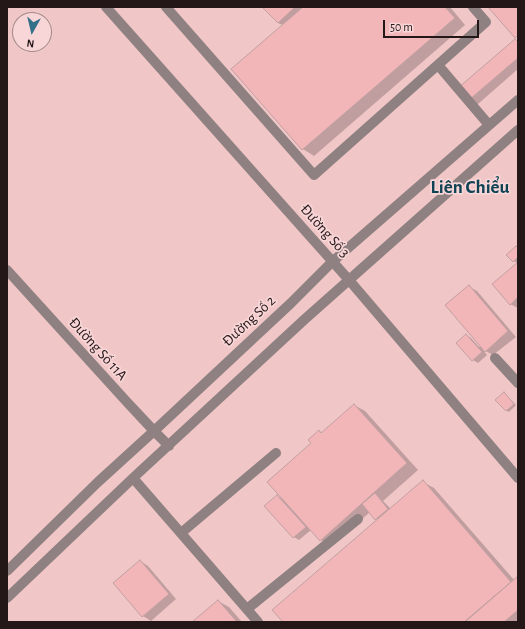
<!DOCTYPE html>
<html>
<head>
<meta charset="utf-8">
<style>
  body { margin:0 }
  #map { position:relative; width:525px; height:629px; overflow:hidden; background:#f8d5d6; font-family:"Alegreya Sans",sans-serif }
  canvas { display:block }
  .frame { position:absolute; inset:0; border:8px solid #241718; pointer-events:none }
  .north { position:absolute; left:12px; top:12px; width:40px; height:40px; box-sizing:border-box; background:#f8d5d6; border:1px solid #a3898a; border-radius:50%; rotate:188deg; font-size:11px; font-weight:700; line-height:16px; text-align:center; color:#241718 }
  .north::after { content:''; display:block; margin:auto; width:14px; height:18px; background:#347087; clip-path:polygon(50% 0,100% 100%,50% 72%,0 100%) }
  .scale { position:absolute; left:383px; top:20px; width:96px; height:18px; box-sizing:border-box; border:2px solid #241718; border-top:0; padding-left:5px; font-size:12px; line-height:14px; white-space:nowrap; color:#241718; -webkit-text-stroke:3px #f8d5d6; paint-order:stroke }
</style>
</head>
<body>
<div id="map">
<canvas width="525" height="629"></canvas>
<div class="frame"></div>
<div class="north">N</div>
<div class="scale">50 m</div>
</div>
<script>
const context = document.querySelector('canvas').getContext('2d');
context.lineJoin = 'round';
function fill(path, color) { context.fillStyle = color; context.fill(path, 'evenodd'); }
const poly = rows => new Path2D(rows.map(r => 'M' + r).join(''));
function trace(path, color, width, dash) { context.strokeStyle = color; context.lineWidth = width; context.lineCap = dash ? 'butt' : 'round'; context.setLineDash(dash || []); context.stroke(path); }
function drawText(font, color, halo, rows, align = 'center') {
  context.font = font + ' "Alegreya Sans",sans-serif'; context.lineWidth = 3.5; context.setLineDash([]); context.textBaseline = 'middle'; context.strokeStyle = halo; context.fillStyle = color; for (const [text, x, y, turn = 0] of rows) {
    context.save(); context.translate(x, y); context.rotate((+turn || 0) * Math.PI / 180); context.textAlign = isNaN(turn) ? turn : align; if (halo) context.strokeText(text, 0, 0); context.fillText(text, 0, 0); context.restore();
  }
}
const built = poly([
  [7,7,518,7,518,622,7,622],
  [20,20,44,20,44,44,20,44]
]);
const shadow = poly([
  [263,7,450,7,465,25,314,156,303,149,233,69,283,25,278,23],
  [515,40,518,42,518,69,478,104,470,99],
  [516,247,518,248,518,308,510,304,517,263,514,261],
  [469,287,477,291,516,337,493,355,482,349,487,355,478,363,473,360,466,335,471,338,479,347,481,346],
  [506,395,516,405,509,412,506,410],
  [354,405,365,411,418,470,383,501,391,509,423,482,434,488,515,581,518,578,518,622,284,622,378,520,370,512,331,547,321,540,311,530,299,540,294,537,266,506,277,496,283,499,319,431,322,433],
  [140,561,148,566,176,599,151,621,143,616],
  [218,601,229,607,242,622,194,622]
]);
const building = poly([
  [262,7,295,7,278,23,262,7],
  [303,7,445,7,455,18,302,150,231,69,303,7],
  [488,7,518,7,518,35,515,38,488,7],
  [515,39,518,42,518,58,469,100,458,88,515,39],
  [516,246,518,248,518,257,513,262,506,255,516,246],
  [518,262,518,297,510,305,492,284,518,262],
  [469,285,508,331,485,352,445,305,469,285],
  [466,334,482,352,472,361,456,343,466,334],
  [504,392,514,404,506,411,495,400,504,392],
  [354,404,407,463,320,541,267,482,311,443,308,440,319,430,321,433,354,404],
  [423,480,511,582,464,622,283,622,272,610,423,480],
  [375,493,388,509,375,520,362,504,375,493],
  [277,495,306,527,293,538,264,506,277,495],
  [140,560,169,594,142,617,113,583,140,560],
  [518,576,518,610,504,622,465,622,518,576],
  [218,600,237,622,192,622,218,600]
]);
const minor = poly([
  [106,7,349,280,518,478],
  [166,7,314,175,486,22,473,7],
  [438,65,489,125],
  [7,270,126,401,154,431,169,446],
  [495,358,518,383],
  [133,478,258,622],
  [181,533,276,453],
  [7,571,98,482,154,431,291,303,332,262,518,100],
  [7,598,133,478,305,319,518,130],
  [247,609,358,519]
]);
const streetNames = [
  ["Đường Số 3",325,231,48],
  ["Đường Số 2",249,321,-43],
  ["Đường Số 11A",98,349,48]
];
const districtNames = [
  ["Liên Chiểu",470,187]
];
fill(built, '#f1c6c7');
fill(shadow, '#0003');
fill(building, '#f2b5b8');
trace(building, '#c2a1a2', 1);
trace(minor, '#8f8181', 10);
drawText('15px', '#241718', '#f8d5d6', streetNames);
drawText('bold 19px', '#0f4354', '#f8d5d6', districtNames);
</script>
</body>
</html>
